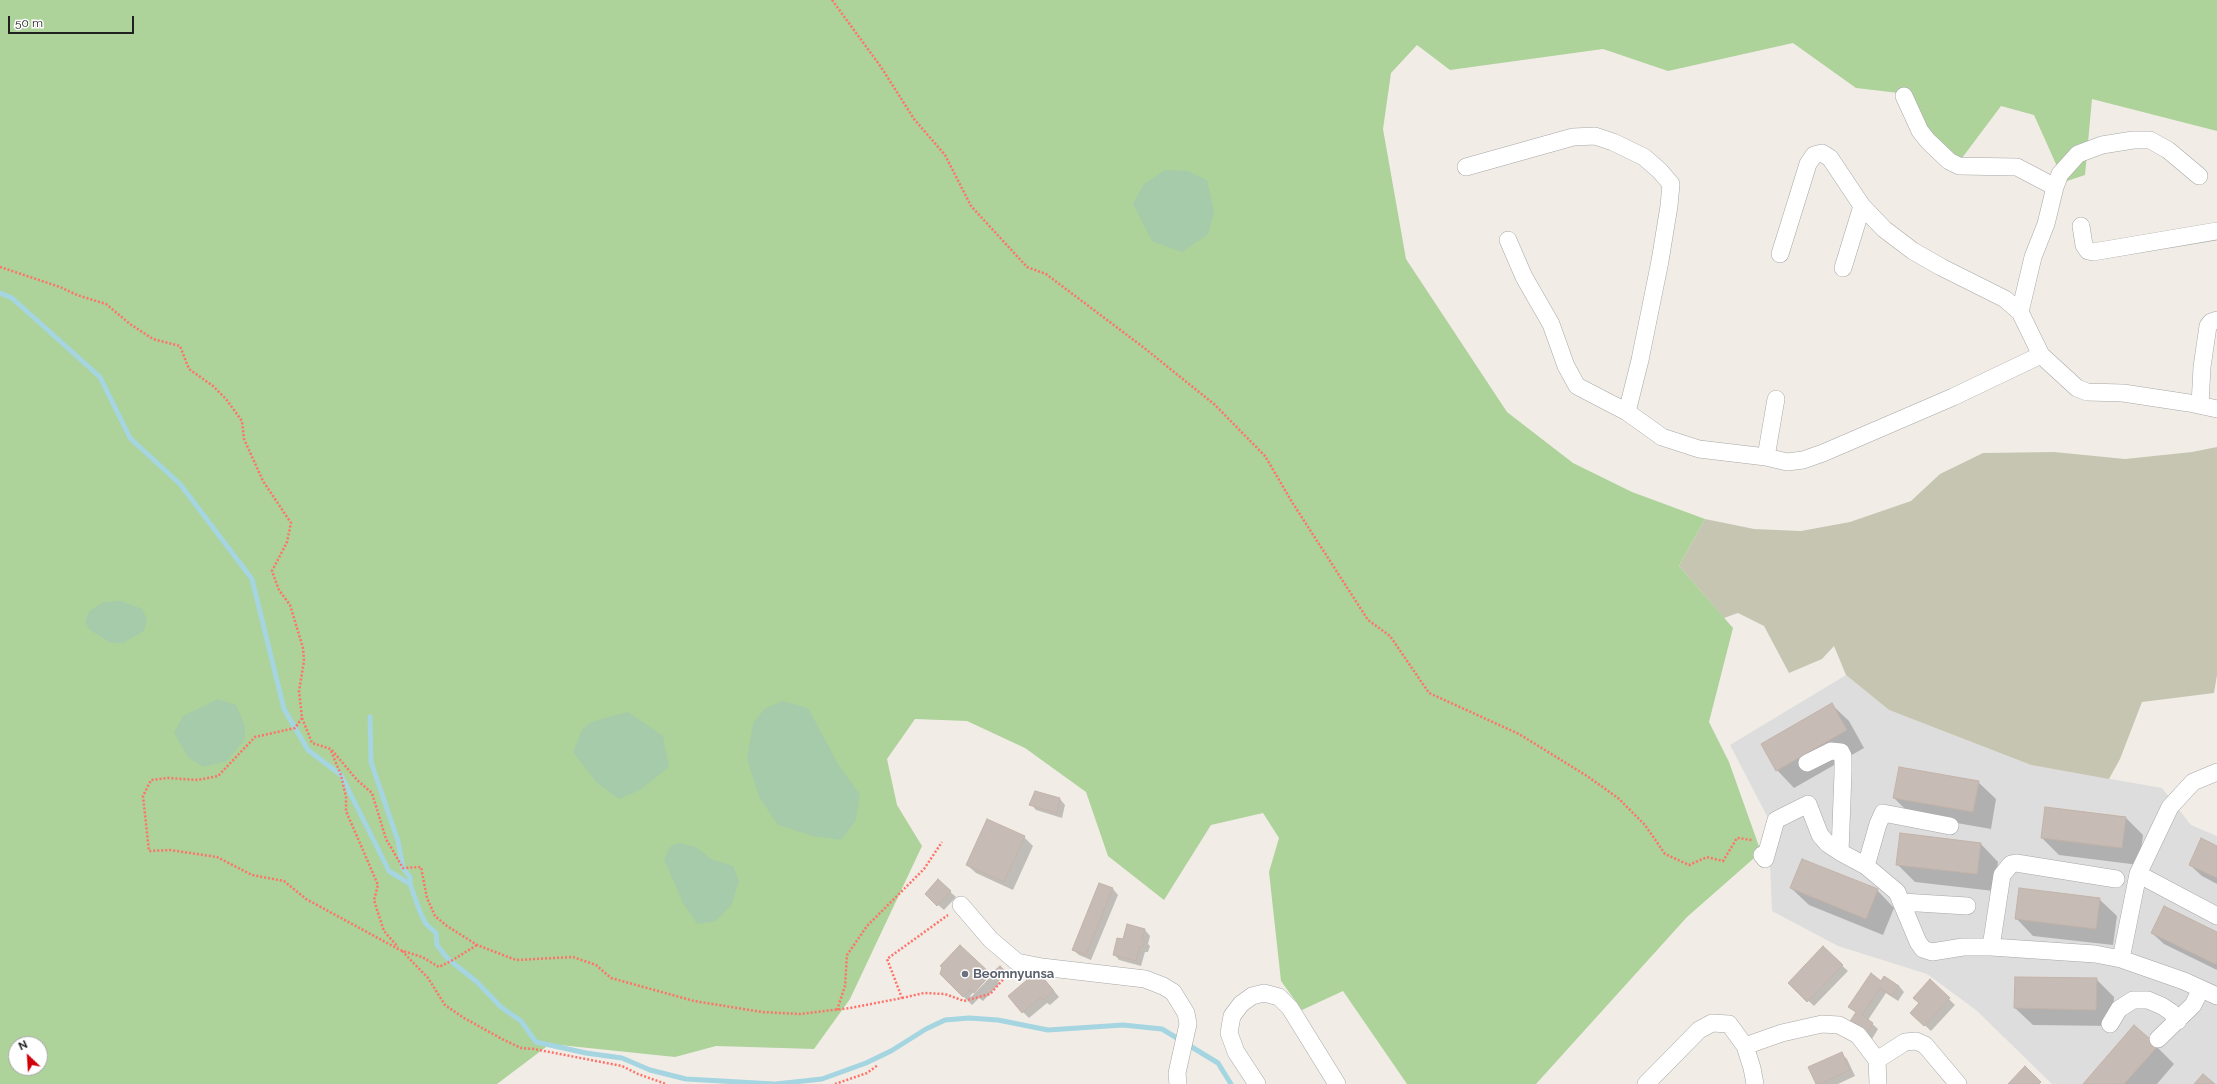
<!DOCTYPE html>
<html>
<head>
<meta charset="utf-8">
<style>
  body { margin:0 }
  #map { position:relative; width:2217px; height:1084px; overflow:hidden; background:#f1ede6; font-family:Raleway,sans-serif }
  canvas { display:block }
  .north { position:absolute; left:8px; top:1036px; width:40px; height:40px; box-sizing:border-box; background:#fff; border:1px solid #a6a6a6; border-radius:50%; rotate:335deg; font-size:11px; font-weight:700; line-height:16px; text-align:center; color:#202020 }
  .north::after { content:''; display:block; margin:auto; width:14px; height:18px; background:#d00009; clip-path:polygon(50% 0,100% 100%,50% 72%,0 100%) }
  .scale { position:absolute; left:8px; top:16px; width:126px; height:18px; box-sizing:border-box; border:2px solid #202020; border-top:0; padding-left:5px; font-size:12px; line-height:14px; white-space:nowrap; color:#202020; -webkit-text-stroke:3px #fff; paint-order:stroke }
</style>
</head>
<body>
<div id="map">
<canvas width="2217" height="1084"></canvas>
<div class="north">N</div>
<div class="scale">50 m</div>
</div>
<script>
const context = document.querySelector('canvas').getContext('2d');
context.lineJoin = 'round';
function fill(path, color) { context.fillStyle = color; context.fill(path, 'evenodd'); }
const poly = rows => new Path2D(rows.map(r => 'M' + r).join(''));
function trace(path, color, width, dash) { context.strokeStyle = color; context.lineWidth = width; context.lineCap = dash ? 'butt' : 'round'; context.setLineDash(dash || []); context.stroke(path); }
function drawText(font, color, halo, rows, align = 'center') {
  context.font = font + ' Raleway,sans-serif'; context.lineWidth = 3; context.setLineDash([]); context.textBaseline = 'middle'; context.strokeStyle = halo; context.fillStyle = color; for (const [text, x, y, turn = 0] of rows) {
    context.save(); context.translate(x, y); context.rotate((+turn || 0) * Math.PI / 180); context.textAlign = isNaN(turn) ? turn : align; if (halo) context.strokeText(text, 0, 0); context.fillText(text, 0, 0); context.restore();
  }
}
const residential = poly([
  [1846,675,1889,710,2031,765,2162,788,2191,825,2217,836,2217,1084,2052,1084,1976,1010,1927,974,1838,946,1772,911,1768,818,1730,745]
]);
const construction = poly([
  [2217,447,2217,675,2214,693,2142,702,2120,759,2109,779,2031,765,1889,710,1846,675,1834,646,1822,659,1789,673,1764,626,1738,613,1724,618,1679,566,1705,519,1754,529,1801,531,1850,522,1911,501,1940,474,1983,453,2054,452,2125,459,2192,452]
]);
const forest = poly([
  [0,0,2217,0,2217,131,2092,99,2085,175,2064,182,2034,115,2001,106,1956,166,1899,93,1856,88,1793,43,1668,71,1603,49,1450,70,1417,45,1391,73,1383,129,1406,259,1507,412,1573,463,1632,492,1705,519,1679,566,1733,628,1709,722,1729,762,1761,852,1687,917,1536,1084,1407,1084,1343,991,1302,1010,1281,981,1269,872,1279,838,1263,813,1211,825,1164,900,1108,856,1086,792,1025,748,967,721,915,719,887,759,897,805,922,846,850,999,814,1049,716,1046,675,1057,550,1044,497,1084,0,1084],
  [16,1044,40,1044,40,1068,16,1068]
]);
const cemetery = poly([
  [1165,170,1188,171,1207,180,1214,212,1208,234,1182,252,1152,241,1133,204,1144,184],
  [121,601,142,609,147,619,144,631,123,643,111,643,90,630,85,622,89,611,104,602],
  [218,699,236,705,245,726,245,739,227,761,203,767,188,757,174,733,183,716],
  [782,701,808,708,838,764,860,795,856,820,841,840,813,836,778,825,759,797,747,759,753,724,764,709],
  [628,712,663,736,669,767,640,790,619,799,597,783,573,752,582,730,591,722],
  [678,843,696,847,711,859,733,866,739,881,732,904,716,921,697,924,683,903,664,859,670,847]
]);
const shadow = poly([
  [1831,704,1849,721,1864,748,1794,788,1777,770],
  [1978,782,1996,799,1991,829,1911,815,1894,798],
  [1060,799,1065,805,1062,818,1036,810,1031,804],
  [2126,818,2143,835,2139,865,2059,855,2042,838],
  [1901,835,1981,844,1998,862,1994,891,1915,882,1897,864],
  [1024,837,1033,846,1013,890,976,873,967,865],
  [2217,847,2217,884,2202,876,2190,865],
  [938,881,956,897,944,910,926,894],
  [1100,884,1113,889,1118,895,1091,960,1079,955,1073,950],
  [1791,888,1877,890,1894,908,1883,935,1809,905],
  [2099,899,2117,916,2113,945,2033,936,2016,918],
  [1145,930,1150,936,1148,944,1150,946,1148,952,1145,952,1141,966,1119,960,1114,954],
  [2152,933,2217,933,2217,970,2164,944],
  [1823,948,1848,971,1814,1006,1789,983],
  [1000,967,1006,973,998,982,999,984,983,1001,979,998,972,1005,941,974,990,974,970,996,971,997],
  [1041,975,1059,997,1050,1005,1047,1003,1029,1018,1023,1012],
  [2096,979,2114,997,2113,1026,2033,1025,2015,1008],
  [1930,981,1955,1005,1931,1031,1917,1018,1920,1003],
  [1882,982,1899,986,1904,992,1898,1001,1886,993,1868,1020,1878,1029,1872,1039,1856,1029,1857,1013,1850,1007],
  [2157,1047,2174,1064,2157,1084,2084,1084],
  [1842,1054,1847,1059,1855,1076,1838,1084,1817,1084]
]);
const stream = poly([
  [0,293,12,298,100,377,130,438,180,484,252,579,284,709,308,750,341,775,389,871,410,884,420,912,426,924,436,933,437,945,447,958,477,982,501,1007,521,1021,536,1042,586,1053,622,1058,650,1070,686,1079,774,1084],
  [370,717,371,762,398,841,403,868,410,877,410,884],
  [776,1084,822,1079,866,1063,891,1051,926,1029,945,1020,969,1018,998,1020,1048,1030,1123,1025,1162,1029,1218,1063,1231,1084]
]);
const building = poly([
  [1832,703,1847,730,1776,771,1761,744,1832,703],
  [1899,767,1979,781,1973,812,1893,798,1899,767],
  [1035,791,1060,798,1057,813,1029,805,1035,791],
  [2045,807,2126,817,2122,848,2041,838,2045,807],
  [987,819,1025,836,1004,882,966,865,987,819],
  [1900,833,1981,843,1977,874,1896,865,1900,833],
  [2201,838,2217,846,2217,878,2189,865,2201,838],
  [1802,859,1878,889,1866,919,1790,888,1802,859],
  [938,879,951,891,937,906,925,894,938,879],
  [1099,883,1113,888,1086,955,1072,950,1099,883],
  [2019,888,2100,898,2096,929,2015,919,2019,888],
  [2164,906,2217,932,2217,965,2151,933,2164,906],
  [1127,924,1145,929,1142,939,1145,939,1143,947,1140,946,1136,961,1113,955,1117,938,1123,939,1127,924],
  [960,945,991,974,974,993,970,990,963,997,940,974,942,967,940,966,960,945],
  [1823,946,1843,965,1807,1002,1788,983,1823,946],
  [1000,966,1004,970,996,979,991,974,1000,966],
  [1035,968,1054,991,1043,1000,1041,997,1022,1013,1008,996,1027,980,1024,977,1035,968],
  [1871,973,1881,981,1884,976,1899,986,1892,996,1880,988,1862,1015,1873,1023,1866,1035,1849,1023,1856,1012,1848,1007,1871,973],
  [2015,977,2097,978,2096,1010,2014,1008,2015,977],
  [1930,979,1950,998,1924,1026,1910,1013,1919,1003,1913,998,1930,979],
  [2134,1025,2158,1046,2124,1084,2083,1084,2134,1025],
  [1842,1052,1850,1070,1820,1084,1816,1084,1808,1067,1842,1052],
  [2025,1066,2041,1082,2039,1084,2008,1084,2025,1066],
  [2203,1074,2215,1084,2194,1084,2203,1074]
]);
const path = poly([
  [832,0,881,67,914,119,945,155,971,206,1027,267,1046,274,1143,347,1214,404,1265,456,1292,502,1368,620,1390,636,1429,693,1519,734,1587,776,1618,798,1645,825,1665,854,1689,865,1707,857,1723,861,1737,838,1752,840],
  [0,267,60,287,77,295,106,304,130,324,153,339,180,346,189,369,213,386,226,399,242,421,244,439,263,481,291,523,287,542,272,571,279,590,290,605,303,648,304,661,299,691,302,718,312,743,331,749,357,780,372,793,386,839,403,868,421,867,427,898,435,916,447,926,477,945,516,960,573,957,596,965,611,978,694,1001,762,1012,800,1014,850,1008,902,998,887,959,948,915],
  [302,718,295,728,255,737,218,776,198,780,168,778,151,780,143,796,149,851,170,850,217,857,252,875,284,881,306,899,400,950,422,957,439,967,451,961,477,945],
  [331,751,341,775,346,797,346,811,378,885,374,900,378,913,384,931,398,947],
  [402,951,428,978,445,1005,464,1018,502,1039,521,1048,534,1049,622,1066,638,1074,666,1084],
  [902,998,924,993,945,994,964,1001,990,994,1008,974],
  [837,1010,845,986,847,955,867,926,924,869,942,842],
  [835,1084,867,1073,878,1065]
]);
const minor = poly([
  [1904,96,1920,131,1928,141,1949,161,1959,166,2017,167,2055,187],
  [1466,167,1573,137,1595,136,1613,142,1644,157,1660,171,1671,184,1669,206,1660,261,1640,360,1627,412],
  [2081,226,2084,245,2088,251,2093,252,2217,231],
  [1508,240,1524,277,1551,324,1566,366,1577,386,1627,412,1662,437,1699,449,1766,457,1787,462,1803,460,1823,453,1953,397,2041,355],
  [1780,254,1808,164,1814,155,1822,153,1830,158,1862,206,1884,229,1913,251,1941,267,2005,299,2020,312,2041,355,2077,388,2087,392,2123,393,2189,403,2217,409],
  [1843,268,1862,206],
  [2020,312,2033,257,2046,224,2055,187,2060,174,2078,154,2102,145,2133,140,2150,140,2168,150,2199,176],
  [2200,405,2202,367,2208,326,2211,322,2217,320],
  [1766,457,1776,399],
  [1807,763,1831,751,1841,752,1843,756,1843,773,1840,852,1866,866,1897,892,1918,942,1923,949,1932,952,1963,947,1991,947,2095,954,2121,959,2184,981,2217,996],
  [1762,855,1765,859,1776,820,1808,804,1820,835,1828,844,1840,852],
  [1866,866,1878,824,1883,813,1950,826],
  [2138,874,2217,916],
  [1902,902,1967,906],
  [961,905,991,940,1017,962,1042,967,1145,979,1163,986,1173,992,1186,1013,1188,1024,1177,1073,1178,1084],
  [1991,947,2002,875,2011,864,2016,863,2116,879],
  [2121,959,2138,874,2170,807,2193,782,2217,772],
  [2110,1024,2119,1009,2133,1000,2148,1000,2162,1006,2171,1012,2178,1021],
  [2158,1039,2193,1005,2201,989],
  [1745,1046,1752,1068,1755,1084],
  [1877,1060,1905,1042,1916,1041,1925,1045,1958,1084],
  [1257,1084,1236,1052,1229,1033,1232,1016,1241,1004,1252,996,1264,993,1279,997,1290,1008,1337,1084],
  [1646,1084,1699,1030,1712,1023,1729,1024,1745,1046,1782,1033,1822,1024,1839,1025,1858,1035,1877,1060,1878,1084]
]);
const markers = [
  [965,974,4,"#6b7280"]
];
const worshipNames = [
  ["Beomnyunsa",973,974]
];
fill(residential, '#dedddd');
fill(construction, '#c6c5b1');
fill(forest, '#add29a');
fill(cemetery, '#a6cbaa');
fill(shadow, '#0003');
trace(stream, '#a5d5e0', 5);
fill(building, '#c6bcb5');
trace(building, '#c3b3a8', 1);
trace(minor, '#a7a7a7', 18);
trace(path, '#ff7269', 2.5, [2, 2]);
trace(minor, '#fff', 17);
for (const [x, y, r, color] of markers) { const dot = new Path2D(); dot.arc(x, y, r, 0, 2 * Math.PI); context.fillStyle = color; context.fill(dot); trace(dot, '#fff', 1.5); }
drawText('bold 13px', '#5b616d', '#fff', worshipNames, 'left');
</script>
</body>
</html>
